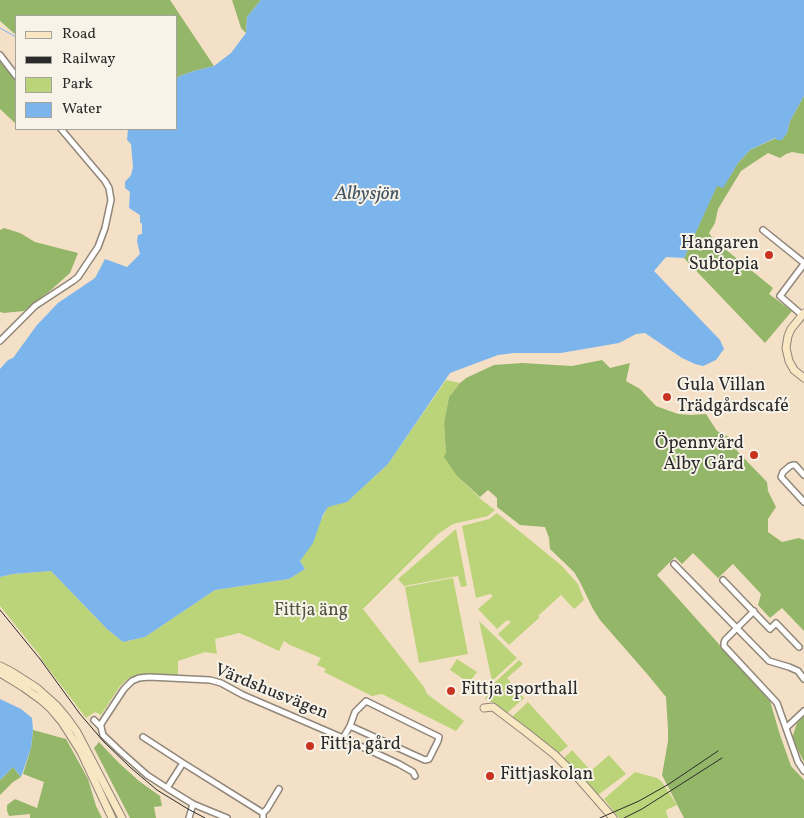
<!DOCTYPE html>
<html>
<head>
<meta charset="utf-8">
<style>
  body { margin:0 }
  #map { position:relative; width:804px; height:818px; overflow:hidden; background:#f4e0c7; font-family:Vollkorn,serif }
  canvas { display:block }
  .legend { position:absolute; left:15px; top:15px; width:162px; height:115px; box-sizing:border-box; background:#f7f3e8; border:1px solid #a5a39c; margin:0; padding:6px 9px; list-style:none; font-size:15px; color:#2b2b2b }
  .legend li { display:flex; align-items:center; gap:10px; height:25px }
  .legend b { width:25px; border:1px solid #a5a39c }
</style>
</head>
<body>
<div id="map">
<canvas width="804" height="818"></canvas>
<ul class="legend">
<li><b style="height:6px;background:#f9e7c3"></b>Road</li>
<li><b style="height:6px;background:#2b2b2b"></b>Railway</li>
<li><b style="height:14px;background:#bbd479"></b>Park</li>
<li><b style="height:14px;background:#7cb4ec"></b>Water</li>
</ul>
</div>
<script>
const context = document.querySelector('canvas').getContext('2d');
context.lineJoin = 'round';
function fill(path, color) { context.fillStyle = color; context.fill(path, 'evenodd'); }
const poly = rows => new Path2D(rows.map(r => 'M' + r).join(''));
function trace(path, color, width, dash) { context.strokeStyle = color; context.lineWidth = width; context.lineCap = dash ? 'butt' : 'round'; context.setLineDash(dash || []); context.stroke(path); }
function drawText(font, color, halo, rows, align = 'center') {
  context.font = font + ' Vollkorn,serif'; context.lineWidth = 4; context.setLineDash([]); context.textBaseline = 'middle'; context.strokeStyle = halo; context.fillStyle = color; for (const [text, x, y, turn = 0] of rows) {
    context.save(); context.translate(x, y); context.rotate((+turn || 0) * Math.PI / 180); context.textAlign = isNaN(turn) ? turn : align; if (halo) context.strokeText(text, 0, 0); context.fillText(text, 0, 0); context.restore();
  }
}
const green = poly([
  [446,380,460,383,449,397,444,423,446,453,457,476,483,501,495,510,488,516,453,524,438,534,363,609,424,687,427,694,464,721,456,731,382,694,372,696,324,672,326,669,317,665,321,658,290,645,284,641,279,651,251,638,239,633,215,639,217,654,205,652,178,661,178,676,143,674,129,678,120,686,101,715,95,712,86,718,41,659,41,657,0,606,0,577,13,574,51,571,107,629,123,642,145,637,215,590,289,579,305,569,300,561,306,552,328,506,347,502,388,464],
  [497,513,561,565,578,584,584,600,574,609,561,595,538,616,540,617,509,645,498,634,511,622,507,620,497,629,478,609,493,596,490,594,476,598,462,526,489,519],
  [456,529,467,586,461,587,458,576,404,586,398,579],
  [453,578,468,654,419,663,405,587],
  [479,621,517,658,492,681],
  [457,659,477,672,469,683,450,670],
  [519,660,523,664,507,678,524,698,506,714,494,703,485,699,493,684],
  [528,702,568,746,558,754,513,718,513,716],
  [572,750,591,771,609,755,626,774,598,795,564,760,564,758],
  [635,772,657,778,662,782,677,805,666,810,667,815,668,818,619,818,604,799]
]);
const forest = poly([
  [0,0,170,0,214,66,194,71,180,76,176,79,176,16,16,16,16,35,0,21],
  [232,0,261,0,247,17,246,33,241,28],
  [0,58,16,79,16,124,0,109],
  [804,96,804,154,792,152,786,154,780,158,768,153,741,171,718,209,715,223,709,233,714,240,773,288,769,294,792,311,765,343,684,258,717,185,723,187,738,163,750,150,787,133,790,121],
  [4,228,20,233,35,242,78,253,70,273,51,290,24,311,4,313,0,312,0,230],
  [602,360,610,368,630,363,626,381,640,389,656,406,678,414,691,415,706,414,717,431,739,442,737,451,767,482,768,491,776,507,768,519,768,532,782,542,799,538,804,540,804,631,782,608,770,618,758,605,761,594,733,564,718,578,693,553,682,564,675,557,657,575,770,701,780,735,791,766,804,780,804,818,684,818,662,775,668,741,668,729,666,697,648,675,600,620,593,609,580,582,574,572,550,549,549,538,545,527,520,525,497,507,497,498,488,490,480,497,457,476,444,457,446,453,444,423,449,397,460,383,466,378,494,365,522,363,572,366],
  [804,716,804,762,792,738,797,723],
  [33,730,66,739,88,779,96,806,102,818,30,818,30,814,9,816,7,811,7,805,15,799,37,808,44,782,23,774,31,748],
  [99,742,119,763,139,781,160,796,162,806,154,807,156,818,130,818,94,748],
  [13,767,21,777,13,782,0,795,0,780]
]);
const water = poly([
  [261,0,804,0,804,96,790,121,787,133,782,140,777,140,775,138,750,150,738,163,723,188,717,186,684,258,666,257,654,271,720,340,724,349,716,360,703,366,695,364,682,358,645,333,636,334,619,343,561,353,514,353,498,355,450,373,388,464,347,502,328,507,323,515,313,543,300,561,305,569,289,579,215,590,145,637,123,642,107,629,51,571,13,574,0,577,0,369,8,360,13,358,37,325,58,303,95,278,105,259,127,267,140,254,137,241,138,235,142,234,142,224,140,222,140,215,129,208,130,192,125,188,125,182,131,175,133,167,131,144,127,140,128,129,176,129,176,79,180,76,194,71,214,66,231,53,246,33,247,17],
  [0,699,21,709,32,718,33,730,31,748,21,777,13,767,0,780]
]);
const stream = poly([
  [0,28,16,37]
]);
const street = poly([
  [0,55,16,76],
  [763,230,804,263],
  [802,315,780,296,804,264],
  [0,341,35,306,73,281,78,277,98,247,105,228,111,200,109,188,105,181,61,129],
  [804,475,795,465,793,465,790,466,783,472,781,477,804,502],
  [674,564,769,661,789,667,798,671,804,679],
  [723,580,770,629,776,623,799,647],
  [754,611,725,640,724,643,724,646,777,703,798,762,804,771],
  [94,720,101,727,103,735,121,752,147,775,167,788,193,804,227,818],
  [101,727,101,724,124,689,132,681,139,678,149,677,210,680,221,683,243,695,343,738,399,764,413,772,415,776],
  [786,728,804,711],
  [143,737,183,763,263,813,263,818],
  [343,738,350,726,425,760,429,759,438,741,439,737,366,701,355,712,350,726],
  [167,788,183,763],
  [263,813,267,809,279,789],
  [189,818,193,804]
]);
const secondary = poly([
  [804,313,791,329,788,336,786,348,789,361,794,370,804,378],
  [0,666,12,672,37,688,56,705,67,718,77,732,122,818],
  [0,673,23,687,41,700,51,709,62,722,81,752,112,818],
  [484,708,493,707,526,732,555,755,579,779,613,818]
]);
const rail = poly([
  [0,610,40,659,80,714,104,742,131,768,157,790,188,809,205,818],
  [600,818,639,801,669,784,718,751],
  [624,818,642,809,722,758]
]);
const markers = [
  [769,255,5,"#c8321e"],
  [667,397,5,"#c8321e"],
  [754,455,5,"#c8321e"],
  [451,691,5,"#c8321e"],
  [310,746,5,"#c8321e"],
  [490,776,5,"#c8321e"]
];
const poiNames = [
  ["Hangaren",759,245,"right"],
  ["Subtopia",759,266,"right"],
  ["Gula Villan",677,387],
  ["Trädgårdscafé",677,408],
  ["Öpennvård",744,445,"right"],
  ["Alby Gård",744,466,"right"],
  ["Fittja sporthall",461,691],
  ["Fittja gård",320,746],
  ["Fittjaskolan",500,776]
];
const parkNames = [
  ["Fittja äng",311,612]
];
const streetNames = [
  ["Värdshusvägen",271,693,22]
];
const waterNames = [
  ["Albysjön",367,196]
];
fill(green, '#bbd479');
fill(forest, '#94b669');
fill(water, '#7cb4ec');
trace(stream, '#7cb4ec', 1);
trace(street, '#908679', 8);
trace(secondary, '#908679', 9);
trace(street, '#fff', 5);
trace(secondary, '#f9e7c3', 7);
trace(rail, '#2b2b2b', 1);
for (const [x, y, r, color] of markers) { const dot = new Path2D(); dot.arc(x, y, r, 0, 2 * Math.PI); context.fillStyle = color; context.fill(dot); trace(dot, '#f7f3e8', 2); }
drawText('18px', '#2b2b2b', '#f7f3e8', poiNames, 'left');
drawText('18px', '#4f553e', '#f7f3e8', parkNames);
drawText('18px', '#2b2b2b', '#f7f3e8', streetNames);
drawText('italic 19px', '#435465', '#f7f3e8', waterNames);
</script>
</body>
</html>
